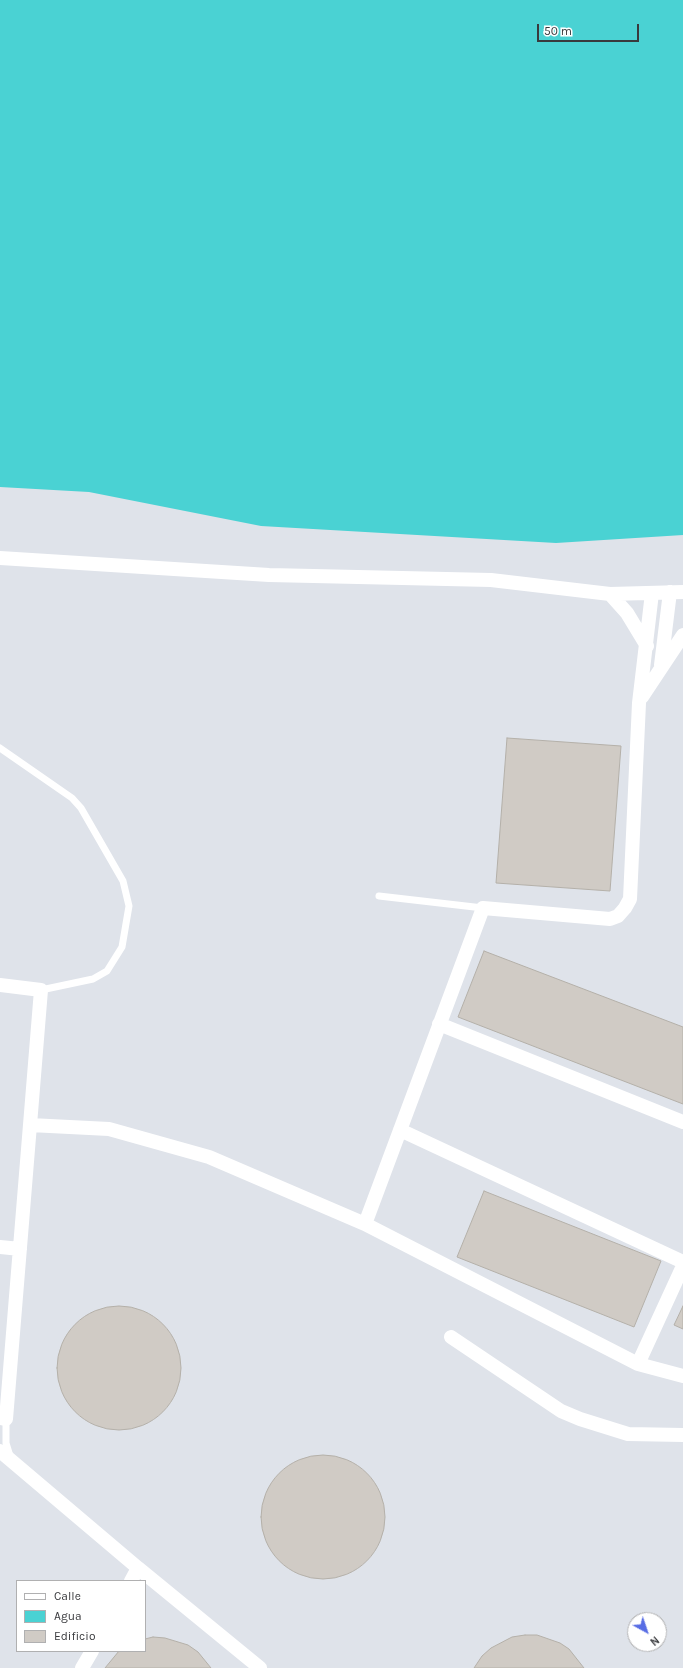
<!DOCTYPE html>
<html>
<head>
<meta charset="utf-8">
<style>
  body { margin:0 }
  #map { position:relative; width:683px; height:1668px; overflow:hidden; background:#dfe3ea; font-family:Karla,sans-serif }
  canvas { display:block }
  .legend { position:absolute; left:16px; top:1580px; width:130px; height:72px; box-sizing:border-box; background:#fff; border:1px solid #b0b0b1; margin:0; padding:5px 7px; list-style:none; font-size:12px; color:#393a3d }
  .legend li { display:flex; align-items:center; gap:8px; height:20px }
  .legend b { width:20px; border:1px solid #b0b0b1 }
  .north { position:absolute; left:627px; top:1612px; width:40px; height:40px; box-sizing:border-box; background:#fff; border:1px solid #b0b0b1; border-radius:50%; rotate:140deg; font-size:11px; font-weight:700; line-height:16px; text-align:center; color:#393a3d }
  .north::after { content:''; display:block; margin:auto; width:14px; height:18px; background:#586de4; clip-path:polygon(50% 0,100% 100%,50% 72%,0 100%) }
  .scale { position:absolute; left:537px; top:24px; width:102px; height:18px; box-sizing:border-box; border:2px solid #393a3d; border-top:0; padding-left:5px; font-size:12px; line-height:14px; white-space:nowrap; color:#393a3d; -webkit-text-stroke:3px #fff; paint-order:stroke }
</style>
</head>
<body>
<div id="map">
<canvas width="683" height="1668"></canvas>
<ul class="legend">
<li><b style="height:5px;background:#fff"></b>Calle</li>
<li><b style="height:11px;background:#4ad2d3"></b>Agua</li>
<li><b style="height:11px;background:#d0cbc5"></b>Edificio</li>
</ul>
<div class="north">N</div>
<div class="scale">50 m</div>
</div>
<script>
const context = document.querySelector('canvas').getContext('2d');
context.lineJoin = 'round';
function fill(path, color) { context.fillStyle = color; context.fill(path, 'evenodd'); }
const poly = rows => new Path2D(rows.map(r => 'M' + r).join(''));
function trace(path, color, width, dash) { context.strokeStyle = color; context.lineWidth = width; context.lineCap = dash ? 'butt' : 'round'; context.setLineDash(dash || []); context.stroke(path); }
const water = poly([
  [0,0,683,0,683,535,556,543,261,526,89,492,0,487]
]);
const building = poly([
  [507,738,621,746,610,891,496,883,507,738],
  [484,951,683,1027,683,1104,458,1017,484,951],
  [484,1191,661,1261,634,1327,457,1257,484,1191],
  [683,1306,683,1329,674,1325,683,1306],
  '57 1368a62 62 0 1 1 124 0a62 62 0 1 1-124 0Z',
  '261 1517a62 62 0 1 1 124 0a62 62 0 1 1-124 0Z',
  [525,1635,537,1635,560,1643,569,1649,584,1668,474,1668,482,1656,491,1648,512,1637,525,1635],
  [153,1637,165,1638,188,1645,198,1652,211,1668,105,1668,119,1651,145,1651,145,1639,153,1637]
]);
const service = poly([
  [0,748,72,798,81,808,123,881,129,906,122,947,107,971,93,979,41,990],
  [379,896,483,908],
  [6,1419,6,1443,10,1456]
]);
const minor = poly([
  [0,558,269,575,491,580,610,594,683,592],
  [610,594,627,613,647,646],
  [661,665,670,592],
  [642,697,683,635],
  [0,985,41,990,6,1419,0,1418],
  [439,1024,683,1122],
  [30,1125,109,1129,209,1157,365,1224,638,1364,683,1376],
  [400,1130,683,1262],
  [365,1224,483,908,610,919,618,916,625,908,630,899,639,703,652,593],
  [0,1247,20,1249],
  [451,1337,561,1411,580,1419,628,1434,683,1435],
  [638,1364,683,1266],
  [0,1451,138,1568,131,1581],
  [138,1568,260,1668],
  [82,1668,92,1651]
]);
fill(water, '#4ad2d3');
fill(building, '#d0cbc5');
trace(building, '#b4b0a9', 1);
trace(service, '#fff', 7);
trace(minor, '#fff', 14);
</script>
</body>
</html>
